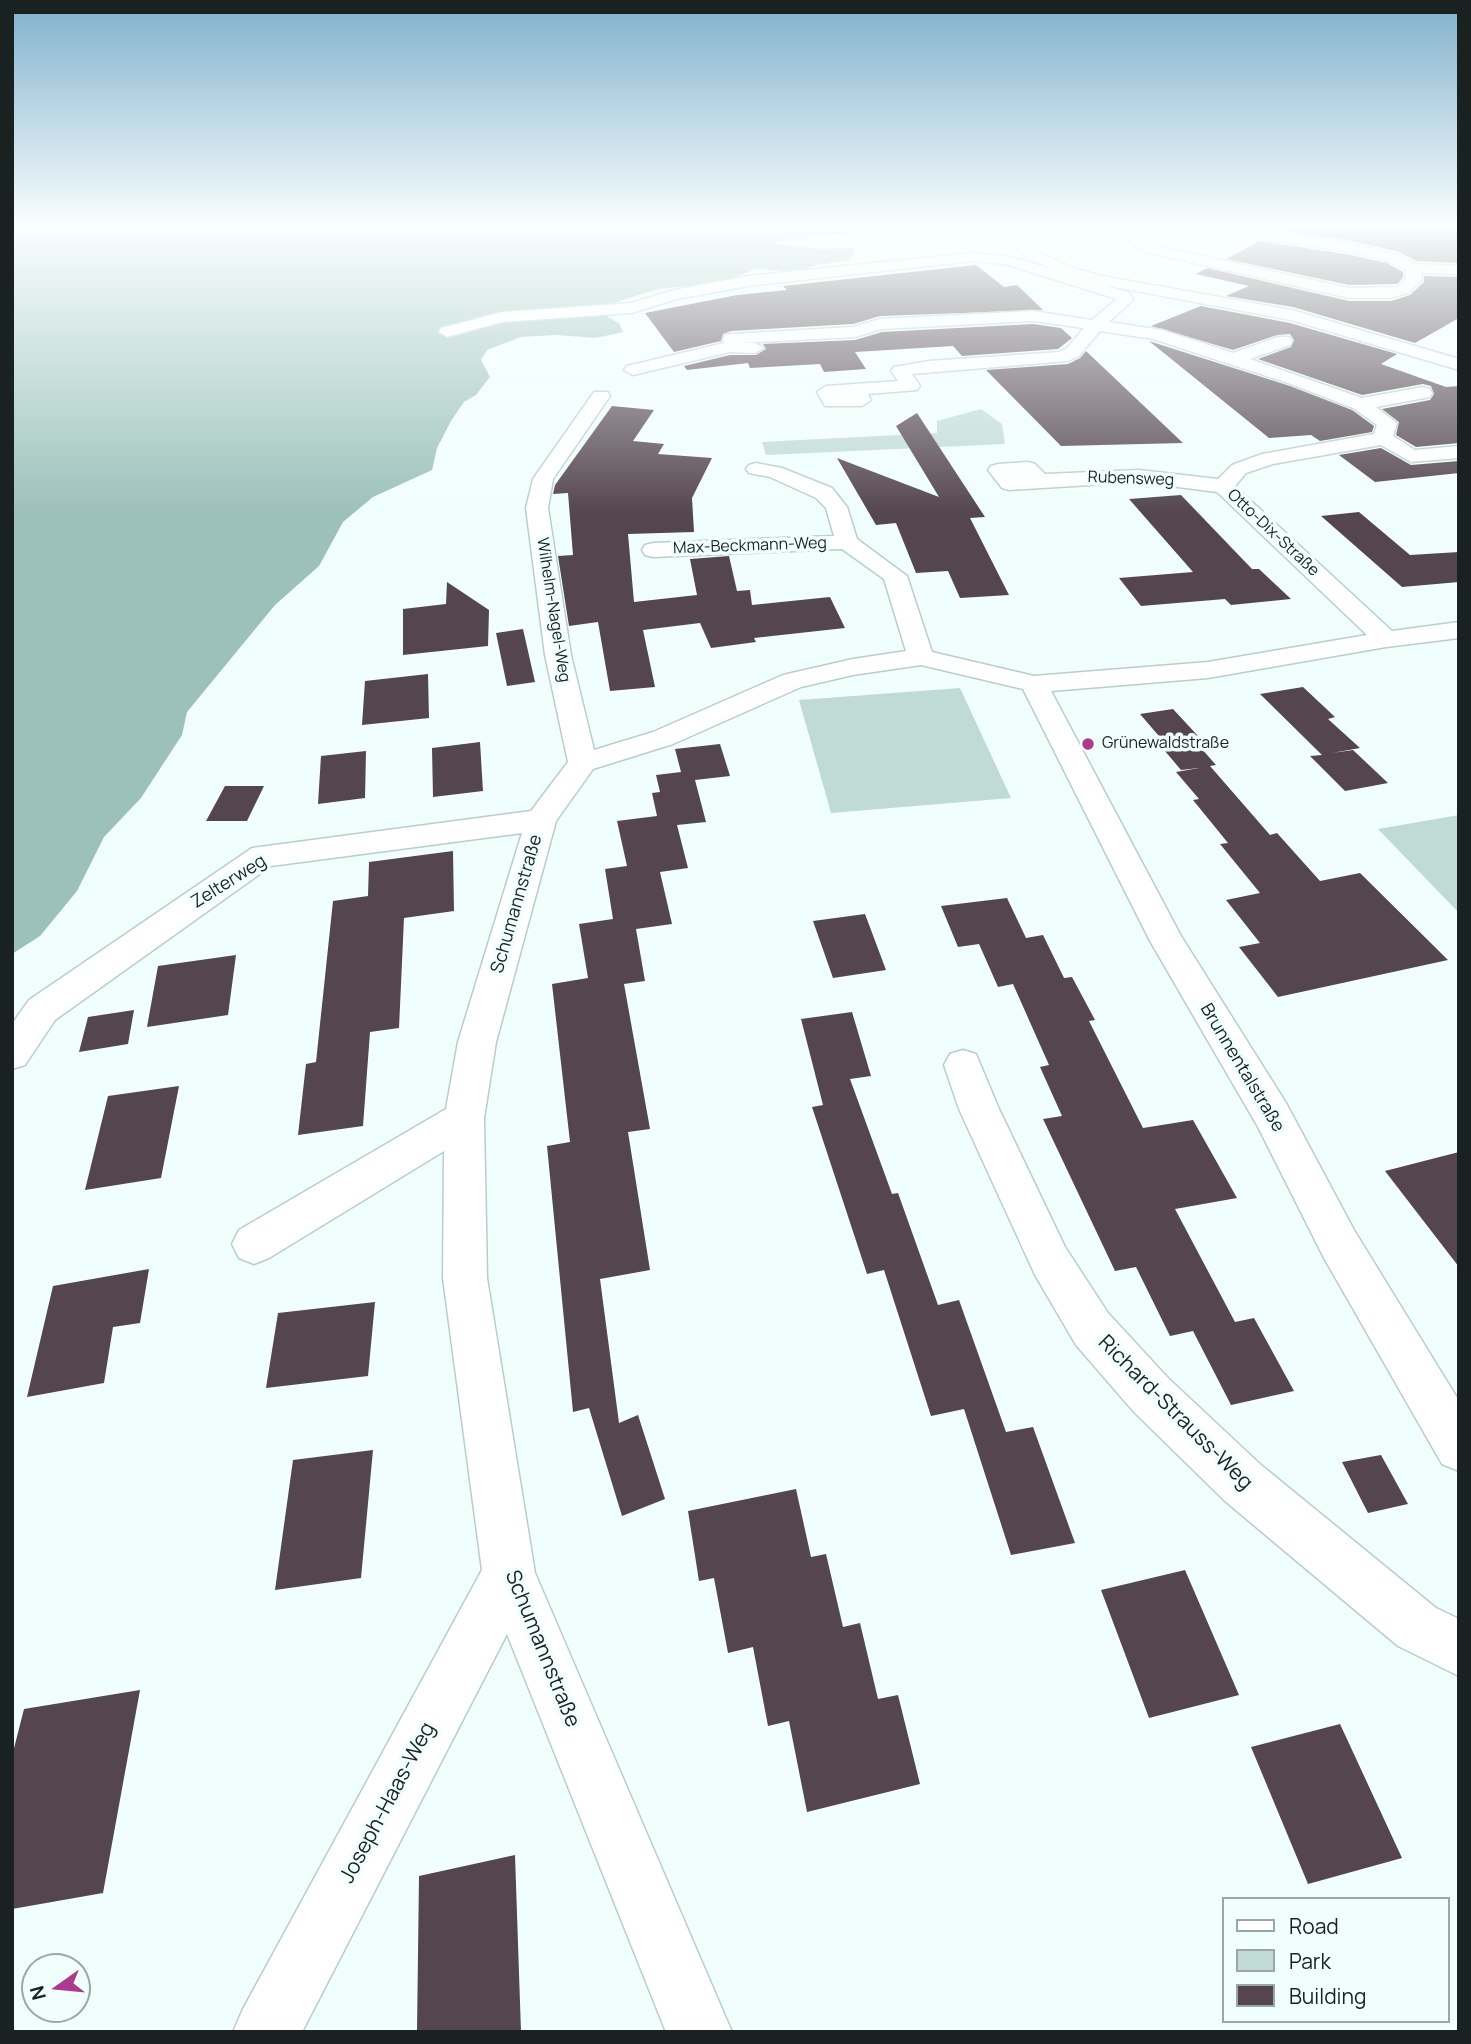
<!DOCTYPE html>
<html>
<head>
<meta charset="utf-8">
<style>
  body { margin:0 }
  #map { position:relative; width:1471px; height:2044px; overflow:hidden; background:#f1fffc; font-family:Manrope,sans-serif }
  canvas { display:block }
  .frame { position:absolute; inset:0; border:14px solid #192220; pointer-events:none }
  .legend { position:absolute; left:1222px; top:1897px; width:228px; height:126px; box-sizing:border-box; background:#f1fffc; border:2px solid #9ba7a4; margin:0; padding:9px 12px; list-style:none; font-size:21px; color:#192220 }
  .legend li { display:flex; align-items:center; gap:14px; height:35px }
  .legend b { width:35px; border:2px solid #9ba7a4 }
  .north { position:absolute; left:21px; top:1953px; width:70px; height:70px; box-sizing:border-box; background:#f1fffc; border:2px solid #9ba7a4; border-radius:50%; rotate:255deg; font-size:19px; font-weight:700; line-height:28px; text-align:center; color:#192220 }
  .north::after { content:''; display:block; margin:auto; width:24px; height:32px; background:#af388f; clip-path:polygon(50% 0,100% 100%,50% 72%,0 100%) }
</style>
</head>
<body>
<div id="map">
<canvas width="1471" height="2044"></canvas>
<div class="frame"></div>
<ul class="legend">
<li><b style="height:9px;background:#fff"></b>Road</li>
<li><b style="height:19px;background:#c0dbd6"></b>Park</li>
<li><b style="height:19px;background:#54454f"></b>Building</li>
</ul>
<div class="north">N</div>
</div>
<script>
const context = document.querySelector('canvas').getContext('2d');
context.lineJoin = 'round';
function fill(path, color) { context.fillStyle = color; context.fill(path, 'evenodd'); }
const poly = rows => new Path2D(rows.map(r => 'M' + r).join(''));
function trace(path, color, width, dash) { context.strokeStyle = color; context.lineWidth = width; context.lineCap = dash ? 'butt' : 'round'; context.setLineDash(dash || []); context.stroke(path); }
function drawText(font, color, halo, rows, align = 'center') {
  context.font = font + ' Manrope,sans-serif'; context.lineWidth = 7; context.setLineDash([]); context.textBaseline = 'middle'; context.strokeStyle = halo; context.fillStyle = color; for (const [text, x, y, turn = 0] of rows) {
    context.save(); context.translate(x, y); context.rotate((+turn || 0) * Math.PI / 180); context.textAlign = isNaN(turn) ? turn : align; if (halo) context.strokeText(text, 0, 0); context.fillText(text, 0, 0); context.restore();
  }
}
const green = poly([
  [981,409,1002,424,1005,444,766,455,762,442,937,433,937,421],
  [960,688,1011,798,831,813,799,700],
  [1459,815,1459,913,1378,829]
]);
const forest = poly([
  [12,229,893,229,777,241,776,244,821,249,853,248,854,253,849,260,812,266,803,272,756,269,722,282,658,289,607,305,608,317,619,323,623,332,596,338,556,335,521,337,487,350,481,360,490,377,476,395,464,402,451,421,437,448,432,470,373,497,343,522,319,566,275,605,187,712,182,735,141,798,104,837,77,891,40,936,12,954]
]);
const building = poly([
  [1283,229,1459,229,1459,263,1417,261,1399,252,1352,241,1283,231],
  [1260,241,1351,255,1387,263,1403,272,1403,278,1397,284,1349,285,1226,259],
  [976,265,1004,287,1017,285,1043,310,880,316,853,324,731,331,723,334,721,341,674,352,645,313,737,295,787,290,783,286],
  [1207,268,1349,301,1391,301,1410,295,1424,282,1424,276,1459,277,1459,318,1415,343,1293,307,1226,296,1249,286,1196,274],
  [1201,306,1290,323,1397,354,1381,364,1446,387,1459,386,1459,443,1416,447,1396,435,1399,422,1382,409,1430,400,1434,394,1431,386,1423,384,1362,395,1258,359,1291,347,1294,340,1290,334,1277,335,1233,350,1151,326],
  [1033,324,1061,328,1072,338,1058,349,962,356,953,346,855,352,866,369,824,372,820,364,750,368,748,363,687,370,684,366,730,355,756,355,766,349,763,344,855,340,882,332],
  [1149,341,1290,386,1352,410,1374,426,1372,432,1320,441,1311,435,1269,438],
  [1086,351,1183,443,1061,446,986,370,1068,364,1080,358],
  [612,406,654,410,633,441,664,444,658,454,712,458,692,498,694,532,628,534,634,602,697,595,690,559,729,556,737,591,750,590,752,605,830,597,845,628,754,638,756,642,711,648,700,623,643,630,655,687,610,691,598,622,569,626,558,556,573,555,568,493,553,494,555,485],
  [917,413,985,517,970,518,1009,595,960,598,948,571,916,573,896,523,876,525,837,458,939,497,896,426],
  [1381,448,1411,465,1459,461,1459,473,1375,482,1339,455],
  [1181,495,1252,569,1259,569,1291,599,1231,605,1225,599,1141,606,1119,578,1193,572,1129,499],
  [1359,512,1410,555,1459,552,1459,582,1402,587,1321,516],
  [447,582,489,610,488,646,403,655,403,609,446,604],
  [523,629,535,682,507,686,496,633],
  [428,674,429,718,362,725,365,681],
  [1303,687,1335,717,1328,719,1360,748,1332,753,1353,750,1388,783,1345,791,1310,756,1322,755,1260,694],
  [1173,709,1199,737,1164,742,1140,714],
  [1193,739,1216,765,1210,766,1270,835,1277,833,1320,881,1360,873,1448,960,1278,997,1239,947,1260,943,1226,900,1260,893,1220,844,1228,843,1193,800,1199,799,1176,772,1199,768,1181,770,1159,744],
  [480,742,483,791,433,797,432,748],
  [720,744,730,776,695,780,706,822,677,825,688,868,660,872,672,924,636,929,645,981,624,984,650,1129,628,1132,650,1270,600,1279,619,1423,638,1415,665,1499,622,1516,589,1408,573,1412,547,1146,570,1142,552,984,588,978,579,924,613,919,605,869,627,866,617,821,657,816,652,793,660,792,656,775,681,772,675,749],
  [366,751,365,798,318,804,321,756],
  [225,786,264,786,247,821,206,821],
  [453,851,454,911,404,918,399,1028,370,1032,363,1126,298,1135,306,1064,316,1062,333,901,368,896,369,862],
  [1007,898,1026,938,1043,935,1064,978,1072,977,1095,1020,1089,1021,1143,1128,1193,1120,1237,1198,1175,1209,1235,1322,1254,1318,1294,1391,1231,1405,1193,1331,1170,1336,1136,1267,1115,1271,1043,1119,1062,1116,1040,1067,1049,1065,1013,984,998,987,979,944,958,947,941,906],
  [865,914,886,970,833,978,813,921],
  [236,955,228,1015,147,1027,158,966],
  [134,1010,128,1044,79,1052,88,1017],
  [852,1012,871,1076,850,1079,892,1194,898,1193,938,1305,959,1300,1006,1432,1033,1427,1075,1543,1011,1555,964,1409,931,1416,884,1270,867,1274,812,1107,823,1105,801,1019],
  [179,1086,161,1178,85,1190,108,1096],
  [1459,1152,1459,1267,1385,1171],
  [149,1269,140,1323,113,1327,104,1383,27,1397,53,1286],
  [375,1302,368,1376,266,1388,278,1313],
  [373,1450,361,1578,275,1590,293,1460],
  [1381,1455,1408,1504,1368,1513,1342,1462],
  [796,1489,811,1557,826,1554,843,1627,860,1623,878,1699,898,1695,920,1784,807,1812,789,1721,768,1726,753,1647,728,1653,714,1578,699,1581,688,1511],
  [1185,1570,1239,1695,1149,1718,1101,1590],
  [140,1690,103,1893,12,1909,12,1756,24,1709],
  [1340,1724,1402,1858,1308,1884,1251,1747],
  [515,1855,521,2032,417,2032,419,1876]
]);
const minor = poly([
  [1014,229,1028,229,1026,239,1038,252,1074,268,1102,276,1292,310,1459,359,1459,370,1291,320,1104,285,1129,293,1133,300,1109,322,1162,330,1233,353,1278,337,1290,337,1292,341,1290,345,1250,359,1362,398,1423,387,1430,389,1432,393,1430,397,1376,407,1397,423,1393,436,1415,450,1459,446,1459,458,1411,462,1381,445,1273,464,1246,473,1235,486,1392,631,1459,622,1459,638,1386,647,1208,678,1051,691,1181,936,1286,1103,1354,1230,1459,1401,1459,1471,1442,1464,1324,1258,1258,1127,1150,941,1023,689,921,665,853,675,801,687,673,744,593,769,556,821,496,1042,484,1118,487,1278,535,1573,732,2032,666,2032,507,1634,302,2032,233,2032,243,2009,482,1570,443,1278,444,1151,269,1258,254,1264,239,1258,232,1244,239,1230,446,1109,458,1042,522,833,271,866,55,1020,25,1065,12,1069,12,1024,29,1000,252,848,531,811,568,762,545,655,526,508,533,479,594,392,608,392,610,396,553,479,548,508,571,655,594,750,653,732,783,675,853,659,906,651,884,579,842,549,653,557,645,555,642,550,645,545,653,543,834,536,826,508,816,498,770,477,749,473,746,469,749,465,756,463,782,468,832,488,847,507,857,539,907,576,932,652,1034,676,1208,662,1367,635,1217,492,1139,482,1009,490,1002,488,988,470,991,466,998,464,1028,462,1035,464,1045,474,1139,470,1218,479,1232,465,1262,454,1374,434,1377,425,1353,408,1291,384,1153,339,1100,331,1079,356,1068,361,912,374,920,386,917,390,868,394,871,400,862,406,825,406,817,392,826,386,898,381,891,371,894,367,929,361,1059,352,1067,348,1084,328,1033,321,882,329,855,337,741,343,755,343,764,348,755,353,730,352,633,375,624,370,627,366,724,343,723,339,725,335,731,334,853,327,880,319,1033,311,1092,320,1117,299,1005,264,972,261,748,286,677,299,632,313,503,322,447,337,439,332,441,328,502,312,631,303,674,290,748,276,972,253,1006,256,1055,270,1028,258,1012,240,1014,229],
  [1139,229,1159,229,1143,238,1156,246,1349,288,1398,287,1406,279,1406,270,1388,261,1352,252,1222,233,1215,229,1250,229,1352,244,1398,255,1416,264,1459,266,1459,274,1421,273,1422,280,1408,293,1390,298,1349,298,1146,252,1130,242,1129,237,1139,229],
  [963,1050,976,1054,999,1109,1065,1247,1108,1313,1168,1378,1261,1465,1436,1608,1459,1619,1459,1676,1398,1646,1225,1501,1134,1412,1076,1345,1035,1275,959,1109,944,1065,950,1054,963,1050]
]);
const markers = [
  [1088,744,7,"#af388f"]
];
const farStreetnames = [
  ["Rubensweg",1131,479,2],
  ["Otto-Dix-Straße",1273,533,43],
  ["Max-Beckmann-Weg",750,546,-2],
  ["Wilhelm-Nagel-Weg",553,610,81]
];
const farPoinames = [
  ["Grünewaldstraße",1102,744]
];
const streetNames = [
  ["Zelterweg",229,882,-32],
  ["Schumannstraße",517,904,-74],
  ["Brunnentalstraße",1242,1068,59]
];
const nearStreetnames = [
  ["Richard-Strauss-Weg",1175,1413,45],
  ["Schumannstraße",542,1649,68],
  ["Joseph-Haas-Weg",388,1803,-62]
];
fill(green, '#c0dbd6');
fill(forest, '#9cc1ba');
fill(building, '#54454f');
trace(minor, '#b8ceca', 3);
fill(minor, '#fff');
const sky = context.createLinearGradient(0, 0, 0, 515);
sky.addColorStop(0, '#80b0cc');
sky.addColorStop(0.44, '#f9fffe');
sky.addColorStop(1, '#f9fffe00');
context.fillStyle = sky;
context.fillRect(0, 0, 1471, 515);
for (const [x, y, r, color] of markers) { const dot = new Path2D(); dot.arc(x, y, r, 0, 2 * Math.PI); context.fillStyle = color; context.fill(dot); trace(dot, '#f1fffc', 2.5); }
drawText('16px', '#192220', '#f1fffc', farStreetnames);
drawText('16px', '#192220', '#f1fffc', farPoinames, 'left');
drawText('18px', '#192220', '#f1fffc', streetNames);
drawText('21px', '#192220', '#f1fffc', nearStreetnames);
</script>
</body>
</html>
